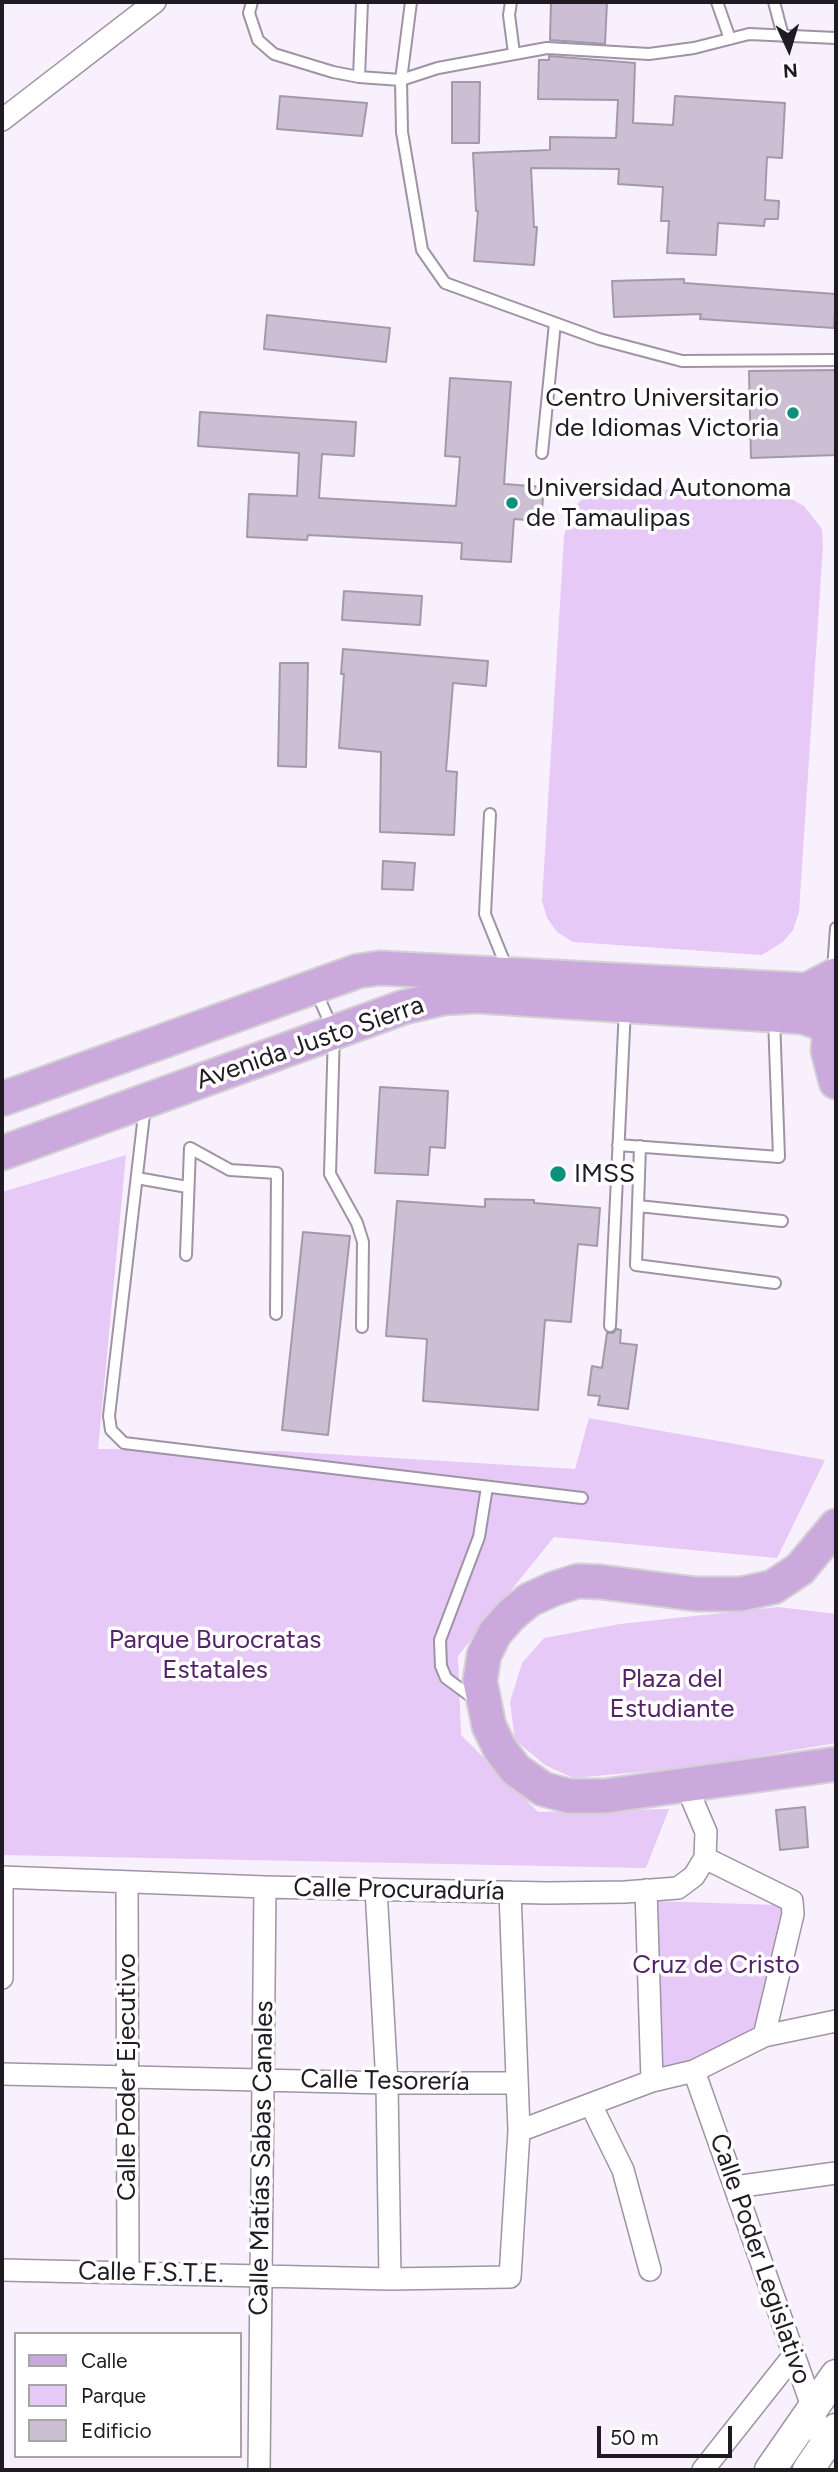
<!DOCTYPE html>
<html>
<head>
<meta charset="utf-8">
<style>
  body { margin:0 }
  #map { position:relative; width:838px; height:2472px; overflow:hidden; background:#f8f0fc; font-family:Figtree,sans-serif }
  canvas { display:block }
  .frame { position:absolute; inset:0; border:4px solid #201b23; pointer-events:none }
  .legend { position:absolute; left:14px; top:2332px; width:228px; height:126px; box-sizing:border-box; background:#fff; border:2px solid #a6a4a7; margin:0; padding:9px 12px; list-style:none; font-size:21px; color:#201b23 }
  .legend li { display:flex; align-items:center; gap:14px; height:35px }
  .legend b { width:35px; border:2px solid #a6a4a7 }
  .north { position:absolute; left:754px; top:14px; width:70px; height:70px; -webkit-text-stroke:5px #fff; paint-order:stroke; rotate:176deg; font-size:19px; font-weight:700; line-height:28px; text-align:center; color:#201b23 }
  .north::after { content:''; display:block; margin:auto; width:24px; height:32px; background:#201b23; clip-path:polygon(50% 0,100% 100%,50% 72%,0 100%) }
  .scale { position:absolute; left:597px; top:2426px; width:135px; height:32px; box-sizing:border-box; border:4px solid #201b23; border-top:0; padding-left:9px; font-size:21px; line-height:24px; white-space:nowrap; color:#201b23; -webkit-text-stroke:5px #fff; paint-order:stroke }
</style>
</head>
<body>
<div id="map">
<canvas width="838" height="2472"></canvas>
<div class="frame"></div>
<ul class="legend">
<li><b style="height:9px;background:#cba9dc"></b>Calle</li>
<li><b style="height:19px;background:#e6c9f6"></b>Parque</li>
<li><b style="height:19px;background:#ccbfd3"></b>Edificio</li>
</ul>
<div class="north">N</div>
<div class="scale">50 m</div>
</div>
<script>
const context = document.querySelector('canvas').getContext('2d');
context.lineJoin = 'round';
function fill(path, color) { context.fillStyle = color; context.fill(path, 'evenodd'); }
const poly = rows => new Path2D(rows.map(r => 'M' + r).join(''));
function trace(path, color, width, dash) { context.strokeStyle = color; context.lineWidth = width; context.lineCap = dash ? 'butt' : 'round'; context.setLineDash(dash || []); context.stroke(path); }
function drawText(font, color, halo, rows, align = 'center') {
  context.font = font + ' Figtree,sans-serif'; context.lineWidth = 7; context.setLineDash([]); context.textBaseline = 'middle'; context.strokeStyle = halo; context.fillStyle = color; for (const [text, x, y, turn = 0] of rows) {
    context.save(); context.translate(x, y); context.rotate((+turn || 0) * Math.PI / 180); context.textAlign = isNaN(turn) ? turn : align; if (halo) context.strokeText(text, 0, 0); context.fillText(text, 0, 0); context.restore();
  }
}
const green = poly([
  [603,485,791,499,804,506,822,529,823,545,799,912,793,930,783,942,762,955,573,942,557,932,547,918,542,901,564,537,568,520,577,504,590,492],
  [126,1155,98,1449,279,1451,575,1469,589,1418,825,1460,777,1558,554,1537,458,1656,461,1735,538,1812,669,1809,646,1868,2,1855,2,1192],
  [778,1607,836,1614,836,1743,695,1767,573,1778,545,1765,515,1740,510,1702,522,1663,544,1638,620,1624],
  [653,1901,777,1905,785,1907,758,2033,701,2059,657,2069]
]);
const building = poly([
  [551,2,607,2,605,44,550,40,551,2],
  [549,56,635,63,633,123,673,125,675,96,785,103,782,158,767,157,765,200,779,201,778,219,765,219,764,226,718,223,716,255,667,253,669,221,661,221,663,187,618,184,619,169,531,168,534,227,537,227,534,265,474,261,478,211,476,211,473,153,550,150,550,137,616,138,618,100,538,99,539,60,549,60,549,56],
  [452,82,480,82,479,143,452,143,452,82],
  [280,96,367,103,362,136,277,129,280,96],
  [684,279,684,283,836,294,834,328,700,319,701,314,614,317,612,281,684,279],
  [267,315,390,328,386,362,264,349,267,315],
  [836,370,836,455,751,458,749,371,836,370],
  [450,378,511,382,504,484,544,487,541,521,514,519,511,562,461,559,462,543,308,535,307,540,247,537,249,494,297,496,299,453,198,446,200,412,356,422,354,456,322,454,319,498,456,506,460,457,445,456,450,378],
  [344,591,422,596,420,625,342,620,344,591],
  [343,649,488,661,486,686,453,683,446,771,457,772,454,835,380,832,381,752,339,748,344,674,341,674,343,649],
  [280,663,308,663,306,767,278,766,280,663],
  [383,861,415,863,413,890,382,889,383,861],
  [380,1087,448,1091,445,1148,430,1147,428,1175,375,1173,380,1087],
  [485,1199,534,1200,534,1203,600,1208,597,1246,578,1244,571,1322,545,1320,538,1410,423,1401,427,1339,386,1336,397,1201,485,1207,485,1199],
  [303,1232,350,1236,328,1435,282,1430,303,1232],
  [617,1329,621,1330,620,1343,637,1345,628,1409,598,1405,600,1396,588,1395,592,1366,602,1368,607,1333,613,1333,617,1329],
  [805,1807,808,1847,780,1850,776,1810,805,1807]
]);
const service = poly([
  [252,2,249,13,258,40,274,54,333,72,359,77,401,80,402,132,422,250,445,283,599,339,682,361,836,360],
  [411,2,401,80,438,68,547,48,649,54,694,48,749,34,836,38],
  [511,2,509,15,514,53],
  [717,2,730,39],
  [774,2,783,36],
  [359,77,362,2],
  [542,453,555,323],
  [490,814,485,914,508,971],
  [833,970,836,928],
  [315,989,334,1032,330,1174,357,1223,363,1242,362,1327],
  [145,1106,109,1416,111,1430,124,1443,582,1498],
  [618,1145,779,1157,774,1018],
  [640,1146,636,1265,775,1283],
  [137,1178,187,1187],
  [638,1206,782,1221],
  [186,1255,190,1148,230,1170,277,1173,276,1314],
  [610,1326,625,1008],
  [477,1701,446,1678,441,1666,440,1640,479,1537,487,1487]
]);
const minor = poly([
  [2,120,155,2],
  [705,1858,792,1901,793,1914,764,2036],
  [2,1877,265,1887,547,1893,625,1892,678,1888,694,1876,705,1858,706,1832,686,1785],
  [127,1882,128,2273],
  [376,1889,387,2083,390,2279],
  [646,1890,652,2081],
  [2,1978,2,1877],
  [694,2071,813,2409,823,2448],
  [2,2074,387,2083,516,2083],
  [591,2105,623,2170,650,2270],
  [519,2131,652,2081,694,2071,764,2036,836,2021],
  [735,2187,836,2173],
  [2,2270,390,2279,510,2277,519,2131,510,1892],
  [259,2470,265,1887],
  [703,2470,794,2355]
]);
const secondary = poly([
  [770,2470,836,2375],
  [808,2470,836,2429]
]);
const primary = poly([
  [831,1008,828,1051,836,1082],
  [2,1099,358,971,380,968,807,990,836,975],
  [2,1153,404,1007,444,998,477,996,803,1017,829,1026,836,1031],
  [836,1526,800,1569,773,1587,741,1594,696,1594,601,1582,578,1581,553,1589,529,1600,511,1615,495,1633,484,1655,480,1681,489,1726,500,1749,516,1770,543,1789,569,1796,605,1796,836,1764]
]);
const markers = [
  [793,413,7,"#0c927c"],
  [512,503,7,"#0c927c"],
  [558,1174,9,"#0c927c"]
];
const poiNames = [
  ["Centro Universitario",779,398,"right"],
  ["de Idiomas Victoria",779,428,"right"],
  ["Universidad Autonoma",526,488],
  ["de Tamaulipas",526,518],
  ["IMSS",574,1174]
];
const streetNames = [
  ["Avenida Justo Sierra",310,1043,-19],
  ["Calle Procuraduría",399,1890,1],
  ["Calle Poder Ejecutivo",127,2077,-90],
  ["Calle Tesorería",385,2081,1],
  ["Calle Matías Sabas Canales",262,2158,-89],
  ["Calle Poder Legislativo",760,2259,71],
  ["Calle F.S.T.E.",151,2273,1]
];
const parkNames = [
  ["Parque Burocratas",215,1640],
  ["Estatales",215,1670],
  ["Plaza del",672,1679],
  ["Estudiante",672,1709],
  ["Cruz de Cristo",716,1965]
];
fill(green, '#e6c9f6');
fill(building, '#ccbfd3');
trace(building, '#a498ab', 2);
trace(service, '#9f93a6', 14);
trace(minor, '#9f93a6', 24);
trace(secondary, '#9f93a6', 33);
trace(primary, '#d2d1d3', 37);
trace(service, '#fff', 10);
trace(minor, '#fff', 21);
trace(secondary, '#fff', 30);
trace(primary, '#cba9dc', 33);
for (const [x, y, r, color] of markers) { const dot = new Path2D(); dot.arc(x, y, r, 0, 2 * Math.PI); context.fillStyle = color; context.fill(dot); trace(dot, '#fff', 2.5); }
drawText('26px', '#201b23', '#fff', poiNames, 'left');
drawText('26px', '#201b23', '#fff', streetNames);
drawText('26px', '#54236a', '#fff', parkNames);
</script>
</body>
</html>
